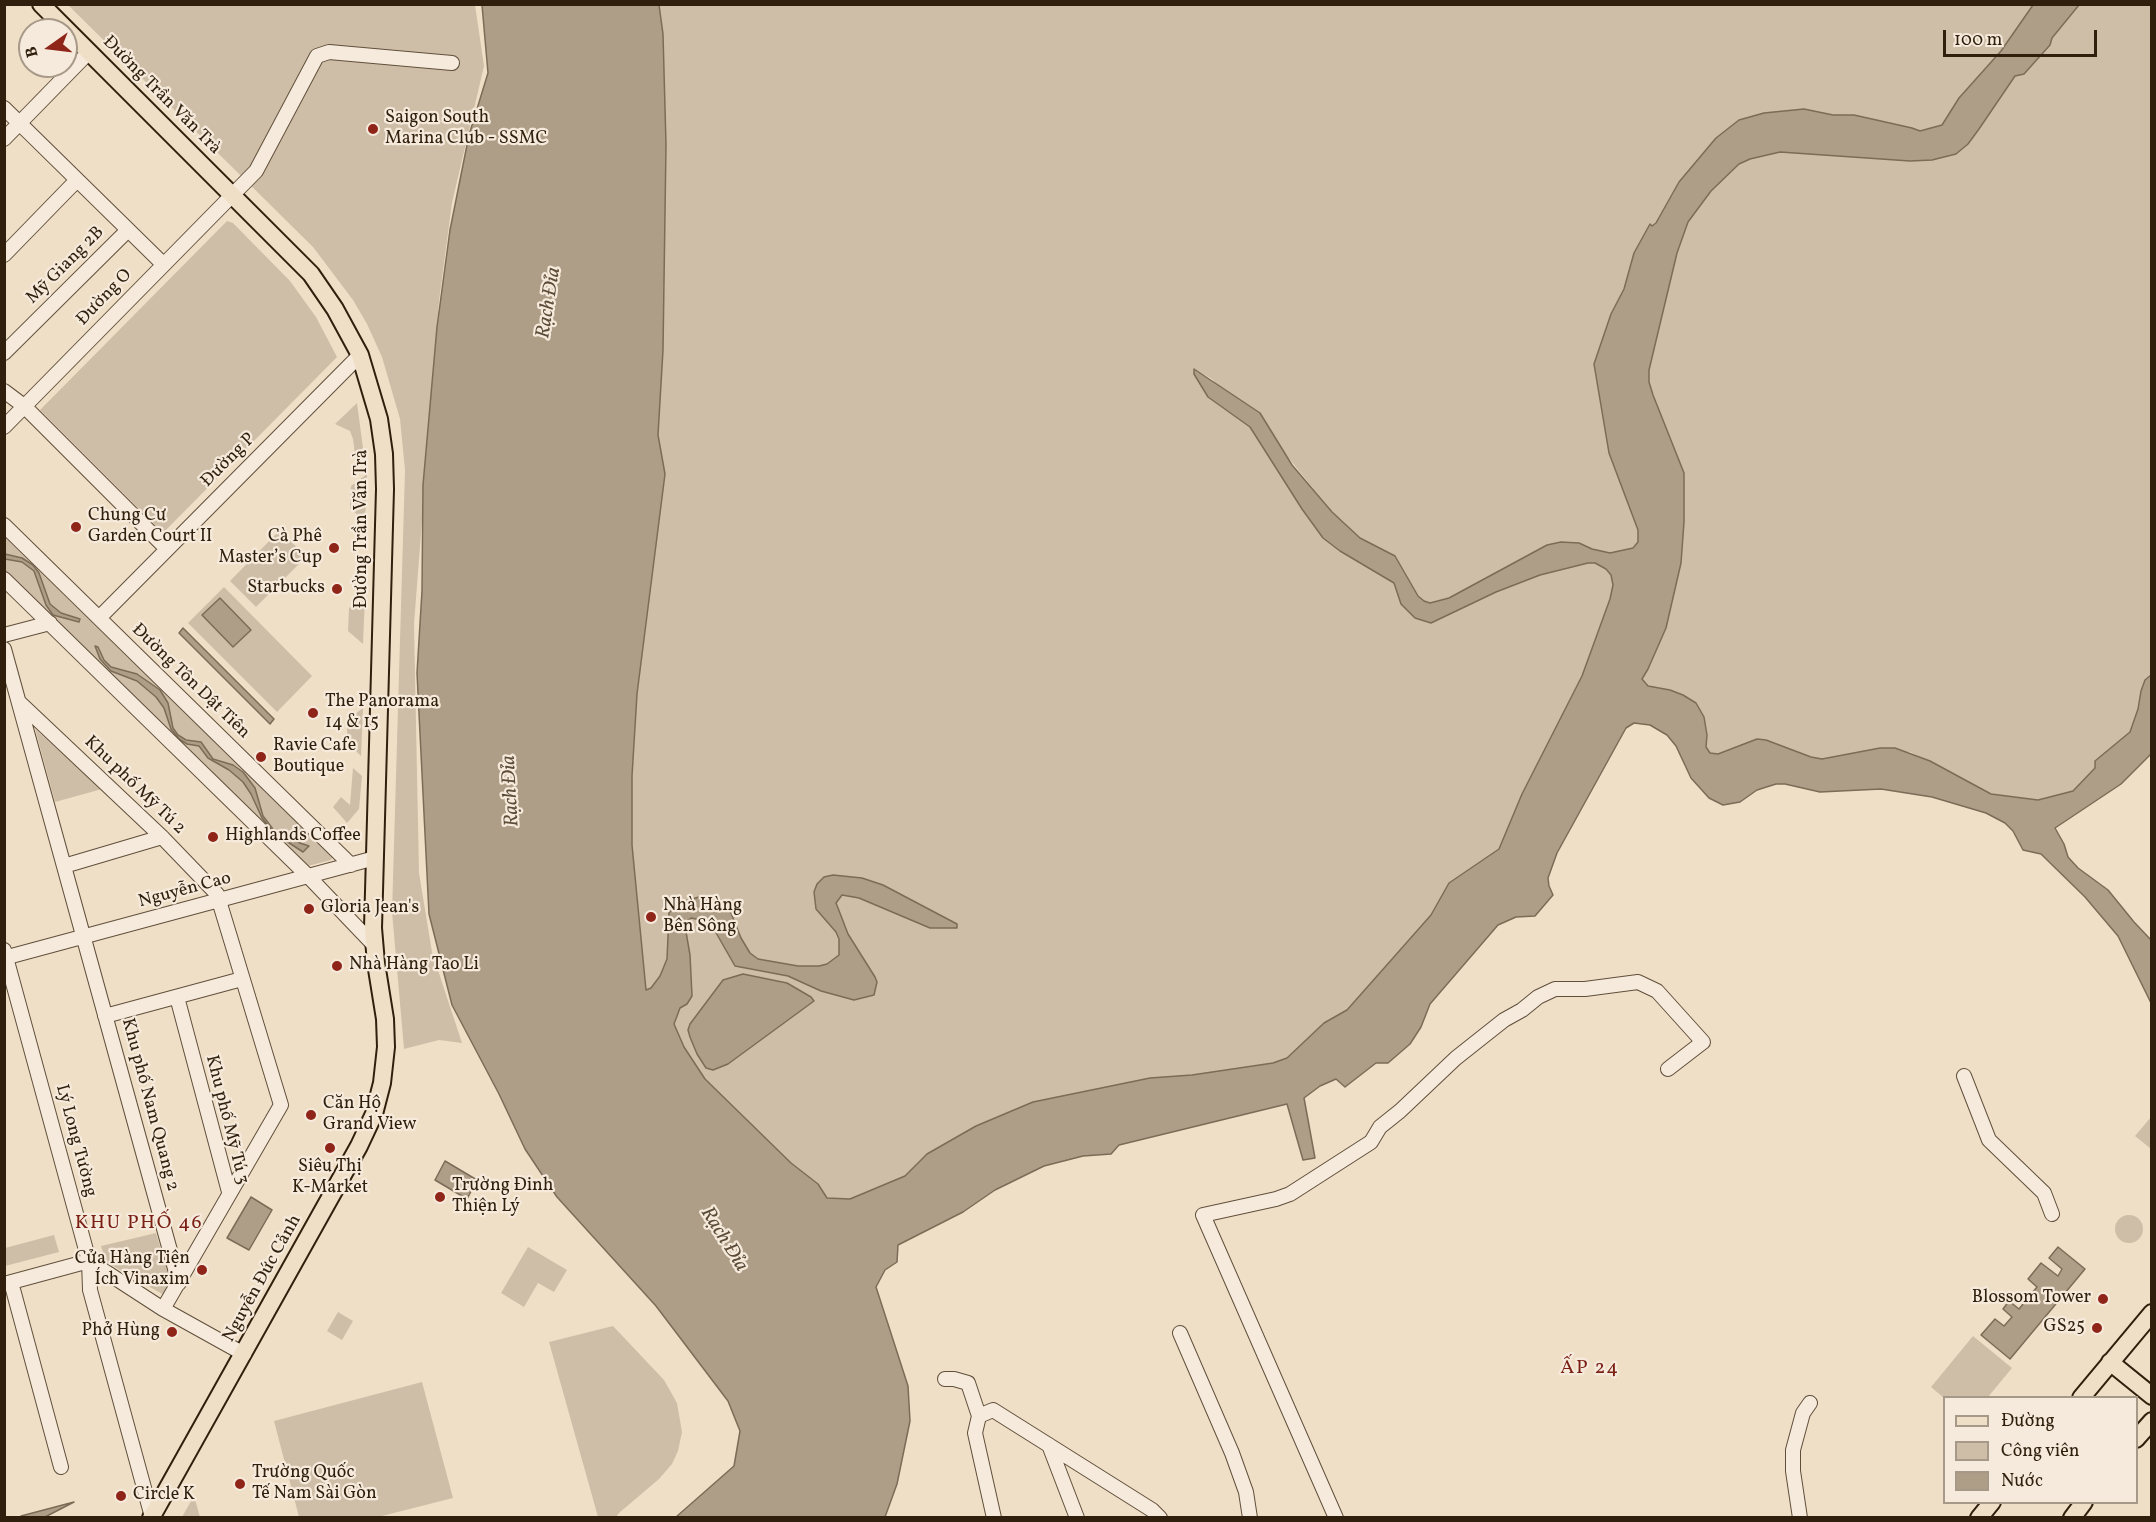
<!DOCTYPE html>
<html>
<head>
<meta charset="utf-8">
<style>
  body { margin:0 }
  #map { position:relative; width:2156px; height:1522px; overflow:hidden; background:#f0dfc7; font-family:Vollkorn,serif }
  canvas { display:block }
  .frame { position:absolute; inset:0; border:6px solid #301f0c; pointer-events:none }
  .legend { position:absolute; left:1943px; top:1396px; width:195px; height:108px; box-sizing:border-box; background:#f5eadb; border:2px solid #a69988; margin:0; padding:8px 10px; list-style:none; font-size:18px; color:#301f0c }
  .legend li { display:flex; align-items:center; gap:12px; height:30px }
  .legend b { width:30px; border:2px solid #a69988 }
  .north { position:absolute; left:18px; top:18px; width:60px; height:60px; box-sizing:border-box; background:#f5eadb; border:2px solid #a69988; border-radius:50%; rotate:256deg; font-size:16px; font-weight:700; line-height:24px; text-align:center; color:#301f0c }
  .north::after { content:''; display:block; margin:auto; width:21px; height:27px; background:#8f2418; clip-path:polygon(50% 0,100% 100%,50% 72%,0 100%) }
  .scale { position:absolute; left:1943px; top:30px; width:154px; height:27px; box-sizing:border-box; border:3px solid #301f0c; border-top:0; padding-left:8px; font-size:18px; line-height:21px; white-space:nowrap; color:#301f0c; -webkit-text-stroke:4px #f5eadb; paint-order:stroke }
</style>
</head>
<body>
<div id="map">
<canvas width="2156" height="1522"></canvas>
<div class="frame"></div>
<ul class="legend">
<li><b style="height:8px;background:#f0dfc7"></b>Đường</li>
<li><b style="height:16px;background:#cfbea7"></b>Công viên</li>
<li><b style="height:16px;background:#af9e87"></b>Nước</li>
</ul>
<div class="north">B</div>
<div class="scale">100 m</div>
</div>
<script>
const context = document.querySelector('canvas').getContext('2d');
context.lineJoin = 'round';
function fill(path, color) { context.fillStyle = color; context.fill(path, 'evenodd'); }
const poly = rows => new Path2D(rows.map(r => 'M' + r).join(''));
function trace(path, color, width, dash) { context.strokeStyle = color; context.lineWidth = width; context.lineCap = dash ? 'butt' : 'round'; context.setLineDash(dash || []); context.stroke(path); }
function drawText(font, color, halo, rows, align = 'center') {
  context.font = font + ' Vollkorn,serif'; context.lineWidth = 4.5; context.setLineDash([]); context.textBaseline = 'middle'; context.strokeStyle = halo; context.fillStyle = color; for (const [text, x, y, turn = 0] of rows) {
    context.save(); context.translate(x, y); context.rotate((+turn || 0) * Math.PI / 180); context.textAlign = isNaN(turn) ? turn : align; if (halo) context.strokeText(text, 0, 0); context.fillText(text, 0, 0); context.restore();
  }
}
const green = poly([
  [68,5,475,5,484,66,452,203,439,301,414,624,419,873,432,952,462,1043,439,1040,404,1049,392,912,405,470,400,419,382,357,367,324,353,300,313,247],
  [659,5,2033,5,2001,51,1959,98,1942,125,1920,131,1912,128,1854,115,1833,115,1804,109,1764,113,1679,182,1656,223,1652,226,1634,253,1624,289,1611,314,1594,364,1609,453,1638,530,1638,542,1633,548,1610,553,1592,549,1579,543,1547,545,1449,598,1430,603,1424,601,1418,596,1395,556,1360,538,1347,528,1332,512,1283,451,1212,379,1194,369,1208,397,1250,427,1302,509,1323,538,1340,551,1394,583,1402,604,1415,618,1431,623,1496,592,1540,575,1588,563,1595,563,1606,569,1611,575,1613,585,1610,599,1582,676,1522,794,1500,849,1449,883,1431,915,1347,1010,1324,1023,1287,1058,1273,1063,1192,1075,1150,1078,1100,1088,976,1126,927,1154,905,1176,850,1199,827,1198,818,1184,791,1163,705,1079,684,1047,674,1024,646,991,632,845,632,776,637,694,665,474,658,435,663,350,666,145,663,34],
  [2079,5,2151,5,2152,675,2145,680,2141,691,2138,709,2131,732,2095,761,2095,768,2073,791,2038,801,1991,794,1910,752,1822,759,1811,757,1766,740,1757,739,1717,754,1710,753,1706,747,1707,735,1704,717,1670,690,1648,686,1642,678,1648,669,1666,628,1681,563,1684,522,1684,473,1653,395,1649,382,1649,370,1677,253,1688,222,1711,191,1739,164,1750,159,1780,152,1910,161,1932,160,1956,154,1968,144,1979,129,2015,76,2050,45,2052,39],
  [227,221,233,223,290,281,316,317,337,357,163,533,40,410],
  [357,403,363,448,355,454,353,439,350,431,335,424],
  [367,474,365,522,350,508,351,486],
  [280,530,306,557,256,607,230,581],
  [4,532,333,856,331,860,308,866,302,865,5,572],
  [224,587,312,676,277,712,188,623],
  [365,597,363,644,348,631,349,608],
  [363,708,361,756,347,742,347,720],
  [35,729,102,789,55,802],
  [353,768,362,776,359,809,347,823,333,807,341,797,350,805],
  [2151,1117,2151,1149,2135,1136],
  '2115 1229a14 14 0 1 1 28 0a14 14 0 1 1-28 0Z',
  [156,1233,171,1283,164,1295,106,1262,101,1246],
  [54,1235,59,1252,5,1266,5,1248],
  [528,1247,567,1270,554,1292,538,1283,524,1307,501,1293],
  [338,1312,353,1321,342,1340,327,1331],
  [613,1326,664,1380,677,1403,682,1432,678,1451,672,1464,659,1479,619,1513,616,1517,598,1517,549,1342],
  [1973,1336,2012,1368,1988,1397,1944,1398,1931,1387],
  [422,1382,453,1498,378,1517,299,1517,274,1421],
  [194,1496,200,1517,182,1517]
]);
const water = poly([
  [482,5,659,5,663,34,666,145,663,350,658,435,665,474,637,694,632,776,632,845,646,990,651,988,660,976,667,959,669,913,678,903,699,897,708,896,727,903,741,938,750,953,758,959,798,966,819,966,827,964,839,955,839,939,836,932,816,909,814,892,817,884,824,877,833,875,862,878,883,885,957,924,957,928,930,928,859,898,842,895,836,903,838,908,848,934,875,977,877,982,874,995,854,1000,821,991,788,976,735,966,715,931,696,919,691,918,687,921,685,926,690,955,692,996,687,1004,680,1008,674,1024,684,1047,705,1079,791,1163,818,1184,827,1198,850,1199,905,1176,927,1154,976,1126,1033,1102,1150,1078,1192,1075,1273,1063,1287,1058,1324,1023,1347,1010,1431,915,1449,883,1499,849,1522,794,1582,676,1610,599,1613,585,1611,575,1606,569,1595,563,1588,563,1540,575,1496,592,1431,623,1415,618,1401,604,1394,583,1340,551,1323,538,1302,509,1250,427,1208,397,1194,374,1194,369,1260,413,1292,465,1332,512,1360,538,1395,556,1418,596,1424,601,1430,603,1449,598,1547,545,1561,542,1579,543,1592,549,1610,553,1633,548,1638,542,1638,530,1609,453,1594,364,1611,314,1624,289,1634,253,1650,224,1652,226,1656,223,1679,182,1716,138,1739,120,1764,113,1804,109,1833,115,1854,115,1912,128,1920,131,1942,125,1959,98,2001,51,2033,5,2079,5,2052,38,2050,45,2024,74,2015,76,1979,129,1968,144,1956,154,1932,160,1910,161,1780,152,1750,159,1739,164,1711,191,1688,222,1677,253,1649,370,1649,382,1653,395,1684,473,1684,522,1681,563,1666,628,1648,669,1642,679,1648,686,1670,690,1683,695,1696,703,1704,717,1707,735,1706,747,1710,753,1718,754,1757,739,1766,740,1811,757,1822,759,1880,748,1895,748,1930,761,1991,794,2038,800,2073,791,2095,768,2095,761,2130,732,2138,709,2141,691,2145,680,2151,675,2151,754,2121,784,2055,828,2064,844,2068,857,2078,868,2108,890,2134,922,2151,940,2151,1003,2118,936,2085,897,2041,854,2023,850,2013,831,2005,823,1986,813,1932,797,1881,789,1820,792,1785,784,1776,784,1757,790,1740,802,1723,805,1709,798,1691,778,1676,746,1667,735,1650,725,1634,723,1626,728,1557,853,1548,878,1549,886,1553,895,1535,916,1516,917,1498,925,1430,1004,1421,1027,1410,1044,1388,1063,1376,1063,1345,1087,1336,1079,1320,1086,1304,1098,1315,1158,1303,1160,1287,1104,1119,1145,1111,1154,1083,1156,1044,1166,995,1190,963,1212,898,1245,897,1262,885,1270,876,1287,908,1386,910,1421,897,1484,885,1517,676,1517,734,1466,740,1431,728,1401,656,1306,557,1197,525,1149,499,1094,452,1005,429,914,417,673,422,591,423,485,437,327,450,230,469,135,488,73,482,5],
  [5,554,22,558,33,565,39,573,50,604,61,613,80,619,79,622,53,615,46,605,34,571,22,562,5,559,5,554],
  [220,598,251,630,233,647,202,615,220,598],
  [183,628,274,719,270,724,179,633,183,628],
  [95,646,98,647,104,660,111,667,137,674,160,690,168,703,173,728,178,735,186,740,201,742,213,759,233,765,243,772,255,788,263,816,273,829,288,839,309,846,303,852,274,833,262,818,251,794,243,782,229,770,208,758,199,746,187,744,179,739,171,729,164,708,156,697,137,681,111,671,100,659,95,646],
  [743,974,787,983,811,997,814,1001,728,1064,713,1070,706,1068,697,1054,690,1037,688,1030,690,1024,723,980,743,974],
  [445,1161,477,1180,467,1199,435,1180,445,1161],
  [251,1197,272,1210,249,1250,227,1238,251,1197],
  [2058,1247,2085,1269,2010,1359,1981,1335,1995,1319,2004,1326,2012,1317,2003,1309,2009,1301,2019,1309,2037,1287,2028,1279,2041,1263,2058,1276,2062,1269,2049,1258,2058,1247],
  [74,1502,45,1517,21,1517,21,1516,74,1502]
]);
const minor = poly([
  [4,108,163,264],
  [4,139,89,52],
  [4,255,77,180],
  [4,353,128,230],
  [4,391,24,406,167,549],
  [4,427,256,171,317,56,329,52,452,63],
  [4,525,351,865],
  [4,579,308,876,373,944],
  [99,618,360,355],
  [4,635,50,623],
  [4,649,179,1283],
  [19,702,162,837,217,894,281,1105,163,1309],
  [64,866,162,837],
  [4,950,89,1261,90,1290,152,1517],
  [4,958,375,858],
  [177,997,229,1192],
  [105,1016,242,979],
  [1964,1076,1989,1140,2044,1193,2052,1214],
  [89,1261,163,1309,244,1354],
  [11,1282,61,1467],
  [4,1284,89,1261],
  [1180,1333,1232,1453,1246,1492,1250,1518],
  [945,1379,954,1379,968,1383,979,1416,975,1433,994,1518],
  [979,1416,993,1410,1152,1510,1160,1518],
  [1049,1445,1077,1518],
  [1336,1518,1203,1215,1276,1199,1290,1194,1371,1142,1380,1127,1400,1111,1456,1058,1504,1020,1522,1010,1538,997,1555,989,1585,989,1638,982,1657,991,1703,1042,1668,1069],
  [1800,1518,1793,1471,1793,1450,1803,1413,1810,1403]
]);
const major = poly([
  [41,4,311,274,335,309,360,355,379,419,384,454,385,489,373,928,376,963,385,1019,386,1047,382,1083,374,1114,359,1146,151,1518],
  [2110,1362,2152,1396],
  [2081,1398,2152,1313],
  [2136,1439,2152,1421],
  [1979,1518,1992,1502],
  [2072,1518,2084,1502]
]);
const markers = [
  [373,129,6,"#8f2418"],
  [76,527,6,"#8f2418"],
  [334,548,6,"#8f2418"],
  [337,589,6,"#8f2418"],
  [313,713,6,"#8f2418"],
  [261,757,6,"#8f2418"],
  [213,837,6,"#8f2418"],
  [309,909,6,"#8f2418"],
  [651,917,6,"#8f2418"],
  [337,966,6,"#8f2418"],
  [311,1115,6,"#8f2418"],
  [330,1148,6,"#8f2418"],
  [440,1197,6,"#8f2418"],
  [202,1270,6,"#8f2418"],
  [2103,1299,6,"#8f2418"],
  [2097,1328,6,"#8f2418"],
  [172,1332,6,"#8f2418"],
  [240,1484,6,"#8f2418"],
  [121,1496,6,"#8f2418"]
];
const streetNames = [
  ["Đường Trần Văn Trà",161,96,45],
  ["Mỹ Giang 2B",66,266,-45],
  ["Đường O",105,298,-46],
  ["Đường P",229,461,-45],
  ["Đường Trần Văn Trà",363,529,-90],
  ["Đường Tôn Dật Tiên",190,682,44],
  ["Khu phố Mỹ Tú 2",134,786,44],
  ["Nguyễn Cao",185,891,-15],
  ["Khu phố Nam Quang 2",149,1105,75],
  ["Khu phố Mỹ Tú 3",226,1120,76],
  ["Lý Long Tường",75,1141,75],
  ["Nguyễn Đức Cảnh",263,1279,-61]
];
const poiNames = [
  ["Saigon South",385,119],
  ["Marina Club - SSMC",385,140],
  ["Chung Cư",88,517],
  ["Garden Court II",88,538],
  ["Cà Phê",322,538,"right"],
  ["Master’s Cup",322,559,"right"],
  ["Starbucks",325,589,"right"],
  ["The Panorama",325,703],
  ["14 & 15",325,724],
  ["Ravie Cafe",273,747],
  ["Boutique",273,768],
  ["Highlands Coffee",225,837],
  ["Nhà Hàng",663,907],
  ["Bên Sông",663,928],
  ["Gloria Jean's",321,909],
  ["Nhà Hàng Tao Li",349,966],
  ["Căn Hộ",323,1105],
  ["Grand View",323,1126],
  ["Siêu Thị",330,1168,"center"],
  ["K-Market",330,1189,"center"],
  ["Trường Đinh",452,1187],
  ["Thiện Lý",452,1208],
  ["Cửa Hàng Tiện",190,1260,"right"],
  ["Ích Vinaxim",190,1281,"right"],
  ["Blossom Tower",2091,1299,"right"],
  ["GS25",2085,1328,"right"],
  ["Phở Hùng",160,1332,"right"],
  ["Trường Quốc",252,1474],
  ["Tế Nam Sài Gòn",252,1495],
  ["Circle K",133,1496]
];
const waterNames = [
  ["Rạch Đỉa",550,303,-81],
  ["Rạch Đỉa",512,791,-93],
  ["Rạch Đỉa",723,1240,58]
];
const neighbourhoodNames = [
  ["KHU PHỐ 46",139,1224],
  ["ẤP 24",1590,1369]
];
fill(green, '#cfbea7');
fill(water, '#af9e87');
trace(water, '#7c6b56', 1.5);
trace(minor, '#604f3b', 16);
trace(major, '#301f0c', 20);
trace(minor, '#f5eadb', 14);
trace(major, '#f0dfc7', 16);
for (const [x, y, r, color] of markers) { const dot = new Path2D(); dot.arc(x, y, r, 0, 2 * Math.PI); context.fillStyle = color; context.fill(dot); trace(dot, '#f5eadb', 2); }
drawText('18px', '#301f0c', '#f5eadb', streetNames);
drawText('18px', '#301f0c', '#f5eadb', poiNames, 'left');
drawText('italic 20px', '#5c4b37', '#f5eadb', waterNames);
context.letterSpacing = '1.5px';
drawText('20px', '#7a1f14', '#f5eadb', neighbourhoodNames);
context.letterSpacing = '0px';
</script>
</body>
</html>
